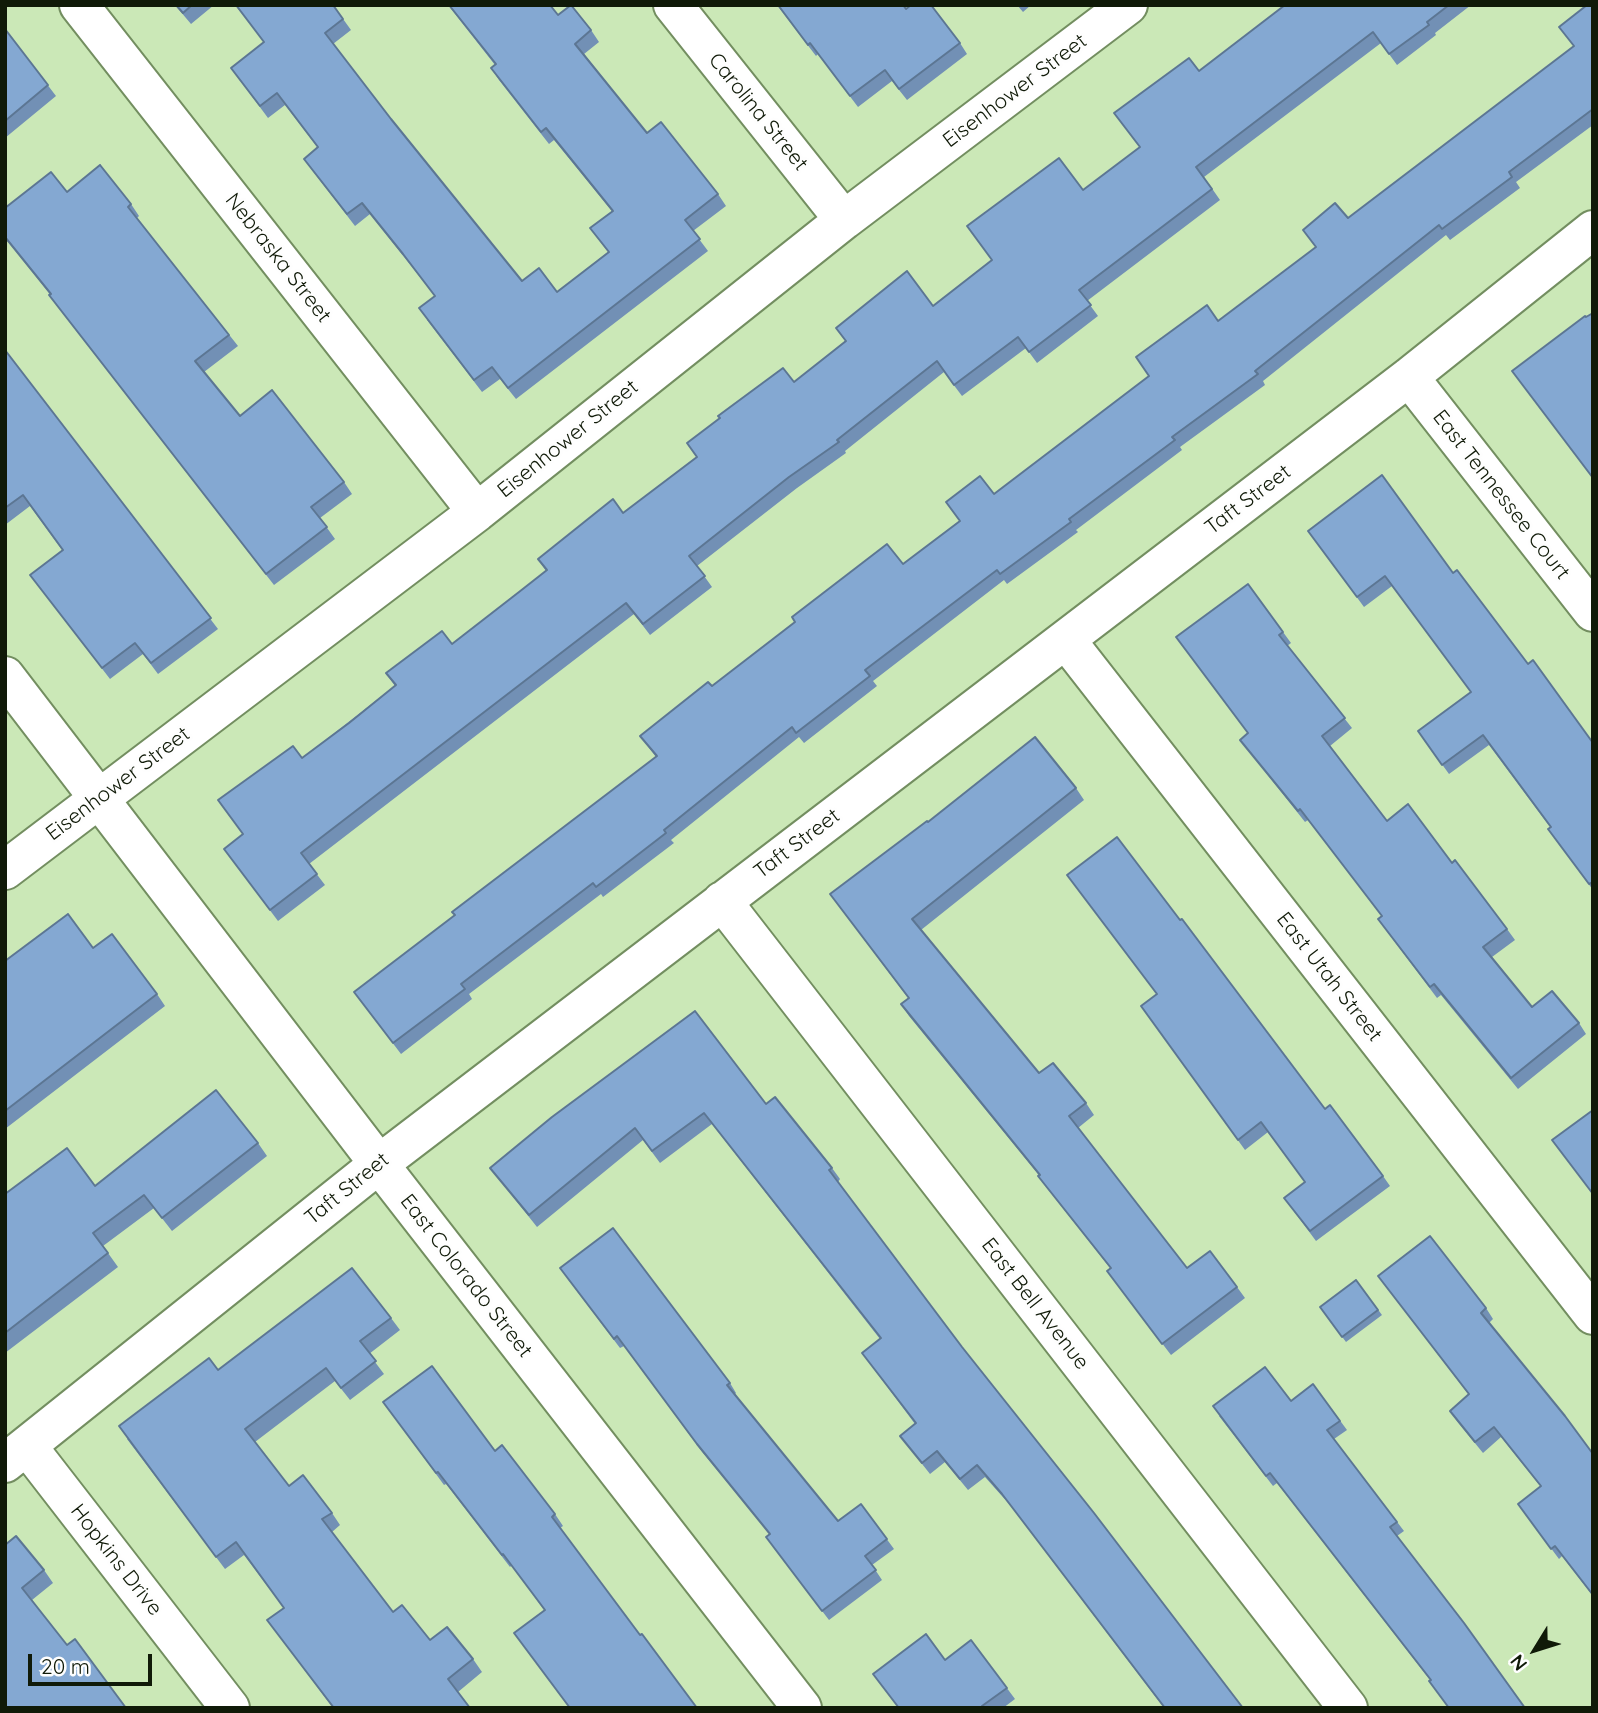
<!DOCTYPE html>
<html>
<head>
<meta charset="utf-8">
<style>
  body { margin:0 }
  #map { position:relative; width:1598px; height:1713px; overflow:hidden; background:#cbe8b7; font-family:Quicksand,sans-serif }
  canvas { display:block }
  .frame { position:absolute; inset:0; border:7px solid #101a08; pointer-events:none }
  .north { position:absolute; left:1500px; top:1615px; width:70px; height:70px; -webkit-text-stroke:5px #fefefe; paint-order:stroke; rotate:232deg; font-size:19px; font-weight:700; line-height:28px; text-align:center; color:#101a08 }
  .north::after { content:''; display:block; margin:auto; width:24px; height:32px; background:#101a08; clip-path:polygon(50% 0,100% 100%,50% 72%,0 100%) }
  .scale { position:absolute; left:28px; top:1654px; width:124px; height:32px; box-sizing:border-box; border:4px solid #101a08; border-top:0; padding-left:9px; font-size:21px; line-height:24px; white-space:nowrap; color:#101a08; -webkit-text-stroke:5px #fefefe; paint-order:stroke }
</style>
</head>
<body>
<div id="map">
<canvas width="1598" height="1713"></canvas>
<div class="frame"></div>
<div class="north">N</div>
<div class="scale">20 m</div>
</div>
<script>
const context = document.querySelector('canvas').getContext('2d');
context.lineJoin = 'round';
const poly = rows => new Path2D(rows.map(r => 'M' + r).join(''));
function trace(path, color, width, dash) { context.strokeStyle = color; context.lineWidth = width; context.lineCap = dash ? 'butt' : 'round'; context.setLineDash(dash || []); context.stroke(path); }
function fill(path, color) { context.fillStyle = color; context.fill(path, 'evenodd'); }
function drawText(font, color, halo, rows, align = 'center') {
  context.font = font + ' Quicksand,sans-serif'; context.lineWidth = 6; context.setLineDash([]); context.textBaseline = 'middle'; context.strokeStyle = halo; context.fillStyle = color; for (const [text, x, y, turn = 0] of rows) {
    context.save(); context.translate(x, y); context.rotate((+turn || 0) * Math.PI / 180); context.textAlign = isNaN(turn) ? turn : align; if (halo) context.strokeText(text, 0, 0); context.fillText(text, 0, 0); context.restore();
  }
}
const minor = poly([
  [79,5,477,512],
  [673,5,844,220],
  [1409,377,1593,612],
  [1066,640,1593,1315],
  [5,676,379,1164,802,1708],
  [5,870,477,512,844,220,1128,5],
  [722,901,1348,1708],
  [27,1446,230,1708],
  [5,1463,379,1164,1409,377,1593,230]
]);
const wall = poly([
  [175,5,214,5,191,24],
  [235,5,333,5,351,30,333,44,391,119,522,281,557,292,608,252,590,228,612,211,554,140,549,144,499,80,491,68,495,65,448,5,550,5,558,15,591,30,599,42,584,54,647,133,718,194,726,206,693,231,708,251,516,399,500,379,482,392,427,320,435,296,370,214,355,226,312,170,304,159,318,148,285,105,268,118,231,68,264,42],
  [777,5,906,9,960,43,967,54,907,100,892,81,858,107,818,54,816,56],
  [1017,5,1031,5,1023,12],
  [1285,5,1471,5,1435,33,1436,35,1397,65,1381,43,1204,177,1220,200,1087,301,1098,316,1037,363,1026,348,962,396,944,372,845,451,846,453,797,488,697,566,712,587,650,635,634,614,309,864,325,885,278,921,224,849,243,834,302,758,395,686,386,673,452,644,546,571,538,559,623,513,794,382,845,341,836,328,933,306,1083,190,1139,148,1199,71],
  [1593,5,1593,125,1516,182,1520,188,1450,240,1446,235,1263,381,1265,385,1180,447,1182,450,1076,530,1078,532,1007,584,1004,580,873,681,877,686,804,743,799,737,671,840,674,843,603,897,601,894,469,994,472,999,401,1054,354,992,455,915,656,757,640,736,712,686,903,564,1149,376,1218,321,1316,247,1303,230,1348,218,1573,47],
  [5,29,56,96,5,138],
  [67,192,131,204,139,216,137,218,238,346,204,372,240,416,344,482,352,494,320,518,335,539,274,585,57,306,49,295,50,294,5,238,5,208],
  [5,350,218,629,158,674,143,654,110,679,30,575,62,550,30,506,5,525],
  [1308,531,1453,573,1593,743,1593,890,1548,829,1550,827,1489,745,1449,774,1418,731,1471,692,1392,586,1364,607],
  [1248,584,1291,643,1287,646,1352,728,1330,746,1387,821,1452,863,1507,929,1515,940,1492,957,1532,1007,1579,1023,1586,1034,1518,1089,1441,995,1437,998,1386,930,1382,916,1308,820,1305,822,1240,740,1248,734],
  [1076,788,1084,800,921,930,1039,1073,1086,1103,1094,1115,1078,1128,1187,1268,1237,1287,1245,1298,1171,1355,1107,1271,1110,1268,1047,1188,1038,1176,1039,1175,909,1016,901,1004,908,998,830,894,928,822],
  [93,948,157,994,165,1006,5,1129,5,961],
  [1141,1006,1383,1176,1390,1186,1316,1241,1284,1198,1305,1182,1268,1132,1245,1150],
  [766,1104,832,1168,840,1179,838,1182,962,1347,1243,1708,1164,1708,1010,1505,985,1477,968,1490,945,1462,930,1474,900,1436,915,1424,862,1353,880,1339,712,1124,660,1163,643,1140,537,1227,490,1168,552,1117],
  [258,1143,267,1156,172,1231,154,1208,103,1246,118,1267,5,1353,5,1194,95,1186],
  [1378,1276,1486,1308,1493,1319,1489,1323,1593,1454,1593,1596,1562,1556,1559,1559,1518,1504,1541,1487,1501,1437,1483,1453,1457,1421,1450,1411,1469,1395],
  [567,1278,730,1383,736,1393,735,1394,838,1521,861,1504,894,1549,872,1565,882,1580,829,1620,773,1547,770,1534,703,1453,624,1346,620,1348],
  [1356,1280,1382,1315,1346,1342,1320,1307],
  [391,1318,400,1330,369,1354,384,1374,350,1400,335,1381,255,1442,289,1486,332,1513,340,1525,332,1532,393,1612,430,1640,473,1659,482,1672,458,1692,470,1708,333,1708,267,1620,284,1608,244,1555,225,1569,127,1439,218,1370],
  [1313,1384,1347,1430,1334,1439,1404,1531,1397,1536,1430,1680,1277,1483,1273,1486,1219,1416,1291,1401],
  [383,1402,495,1451,555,1514,563,1526,560,1528,640,1635,697,1708,544,1610,512,1565,510,1567,446,1484,444,1485],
  [5,1545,44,1570,53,1583,32,1600,67,1645,5,1708],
  [971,1640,1015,1699,1003,1708,898,1708,945,1660]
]);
const building = poly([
  [176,5,192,5,183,13,176,5],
  [236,5,333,5,343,19,325,33,391,119,522,281,539,268,557,292,609,252,590,228,613,211,546,128,541,132,491,68,496,64,449,5,550,5,558,15,571,5,591,30,575,44,647,133,661,122,718,194,685,220,700,239,508,388,492,367,474,380,419,308,435,296,403,254,362,203,347,214,304,159,318,147,277,93,260,106,231,68,264,42,236,5],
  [778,5,903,5,906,9,911,5,931,5,960,43,899,89,885,70,850,96,810,43,808,45,778,5],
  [1285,5,1449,5,1427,22,1429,25,1389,54,1373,32,1196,167,1212,189,1079,290,1091,305,1029,352,1018,337,954,385,937,361,837,440,839,442,789,477,689,556,705,576,643,624,626,603,301,853,317,874,270,910,224,849,243,834,218,800,293,746,302,758,349,723,396,685,386,673,442,631,452,644,519,592,547,570,538,559,613,499,623,513,697,457,687,443,720,418,718,416,783,368,794,382,846,341,836,328,907,271,933,306,992,260,967,226,1059,158,1083,190,1140,147,1114,113,1189,58,1199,71,1285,5],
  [1587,5,1593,5,1593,109,1509,172,1512,177,1442,229,1439,225,1255,371,1258,374,1172,437,1175,440,1069,519,1071,522,1000,574,997,570,865,670,870,676,796,733,792,727,664,830,666,833,596,887,593,883,461,984,465,989,393,1043,354,992,455,915,452,912,657,756,640,736,708,682,712,686,795,622,792,617,887,544,903,564,960,521,946,502,980,476,994,494,1149,376,1136,357,1207,305,1218,321,1316,247,1303,230,1335,203,1348,218,1574,46,1559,27,1587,5],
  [5,29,48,85,5,121,5,29],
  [100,165,131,204,128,207,229,335,195,361,240,416,272,390,344,482,311,507,327,527,266,574,49,295,51,294,5,237,5,208,51,172,67,192,100,165],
  [1593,313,1593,478,1512,371,1585,316,1586,317,1593,313],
  [5,350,211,618,151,663,135,643,102,668,30,575,63,550,23,495,5,508,5,350],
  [1382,475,1453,573,1457,570,1528,664,1533,660,1593,743,1593,882,1589,884,1548,829,1551,827,1483,735,1442,765,1418,731,1471,692,1385,576,1357,597,1308,531,1382,475],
  [1248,584,1283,632,1279,635,1345,718,1322,736,1387,821,1408,804,1452,863,1455,860,1507,929,1483,947,1532,1007,1552,991,1579,1023,1511,1078,1434,984,1430,987,1378,919,1382,916,1300,809,1298,811,1240,740,1248,733,1176,637,1248,584],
  [1035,737,1076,788,912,919,1039,1073,1053,1063,1086,1103,1069,1116,1187,1268,1210,1251,1237,1287,1162,1344,1107,1271,1111,1268,1038,1176,1040,1175,901,1004,909,998,830,894,927,821,928,822,1035,737],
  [1117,837,1180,920,1182,919,1325,1109,1330,1105,1383,1176,1310,1231,1284,1198,1305,1182,1261,1122,1238,1140,1141,1006,1157,994,1067,875,1117,837],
  [68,914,93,948,112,934,157,994,5,1111,5,961,68,914],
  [695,1011,766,1104,775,1097,832,1168,829,1170,962,1347,1094,1513,1243,1708,1165,1708,1002,1494,977,1465,960,1479,937,1451,922,1463,900,1436,916,1423,862,1353,881,1338,704,1113,652,1151,635,1128,529,1215,490,1168,552,1117,695,1011],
  [216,1090,258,1143,162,1218,144,1195,93,1233,108,1253,5,1333,5,1194,67,1148,95,1186,216,1090],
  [1593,1110,1593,1194,1552,1140,1593,1110],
  [613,1228,730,1383,727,1385,838,1521,861,1504,887,1539,865,1556,876,1570,822,1611,766,1537,770,1534,697,1444,617,1336,614,1339,560,1268,613,1228],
  [1430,1236,1486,1308,1481,1313,1565,1416,1593,1454,1593,1595,1555,1546,1551,1549,1518,1504,1541,1486,1494,1427,1475,1442,1450,1411,1469,1394,1378,1276,1430,1236],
  [352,1268,391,1318,360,1341,376,1361,341,1388,326,1368,245,1429,289,1486,303,1475,332,1513,322,1519,393,1612,402,1605,430,1640,447,1627,473,1659,448,1679,470,1708,334,1708,267,1620,284,1608,236,1542,216,1557,119,1426,209,1358,218,1370,352,1268],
  [1356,1280,1378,1310,1342,1337,1320,1307,1356,1280],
  [432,1366,495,1451,502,1445,555,1514,552,1517,640,1635,642,1634,697,1708,570,1708,514,1633,545,1610,503,1554,502,1555,438,1472,436,1473,383,1402,432,1366],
  [1265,1367,1291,1401,1313,1384,1340,1421,1327,1430,1397,1522,1390,1527,1464,1623,1525,1708,1449,1708,1429,1681,1431,1680,1270,1473,1266,1476,1213,1406,1265,1367],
  [16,1536,44,1570,22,1588,67,1645,75,1639,126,1708,5,1708,5,1545,16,1536],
  [926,1634,945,1660,971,1640,1007,1688,982,1706,983,1708,899,1708,873,1674,926,1634]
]);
const streetNames = [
  ["Eisenhower Street",1015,91,-37],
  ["Carolina Street",758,112,51],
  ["Nebraska Street",278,258,52],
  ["Eisenhower Street",568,439,-39],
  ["East Tennessee Court",1501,495,52],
  ["Taft Street",1248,500,-37],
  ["Eisenhower Street",118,784,-37],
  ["Taft Street",797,844,-37],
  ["East Utah Street",1329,977,52],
  ["Taft Street",347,1189,-39],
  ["East Colorado Street",466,1276,52],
  ["East Bell Avenue",1035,1304,52],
  ["Hopkins Drive",116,1560,52]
];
trace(minor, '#738e60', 42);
trace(minor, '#fff', 38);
fill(wall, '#7290b5');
fill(building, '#84a8d2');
trace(building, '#5c7693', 2);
drawText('21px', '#101a08', '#fefefe', streetNames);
</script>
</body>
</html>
